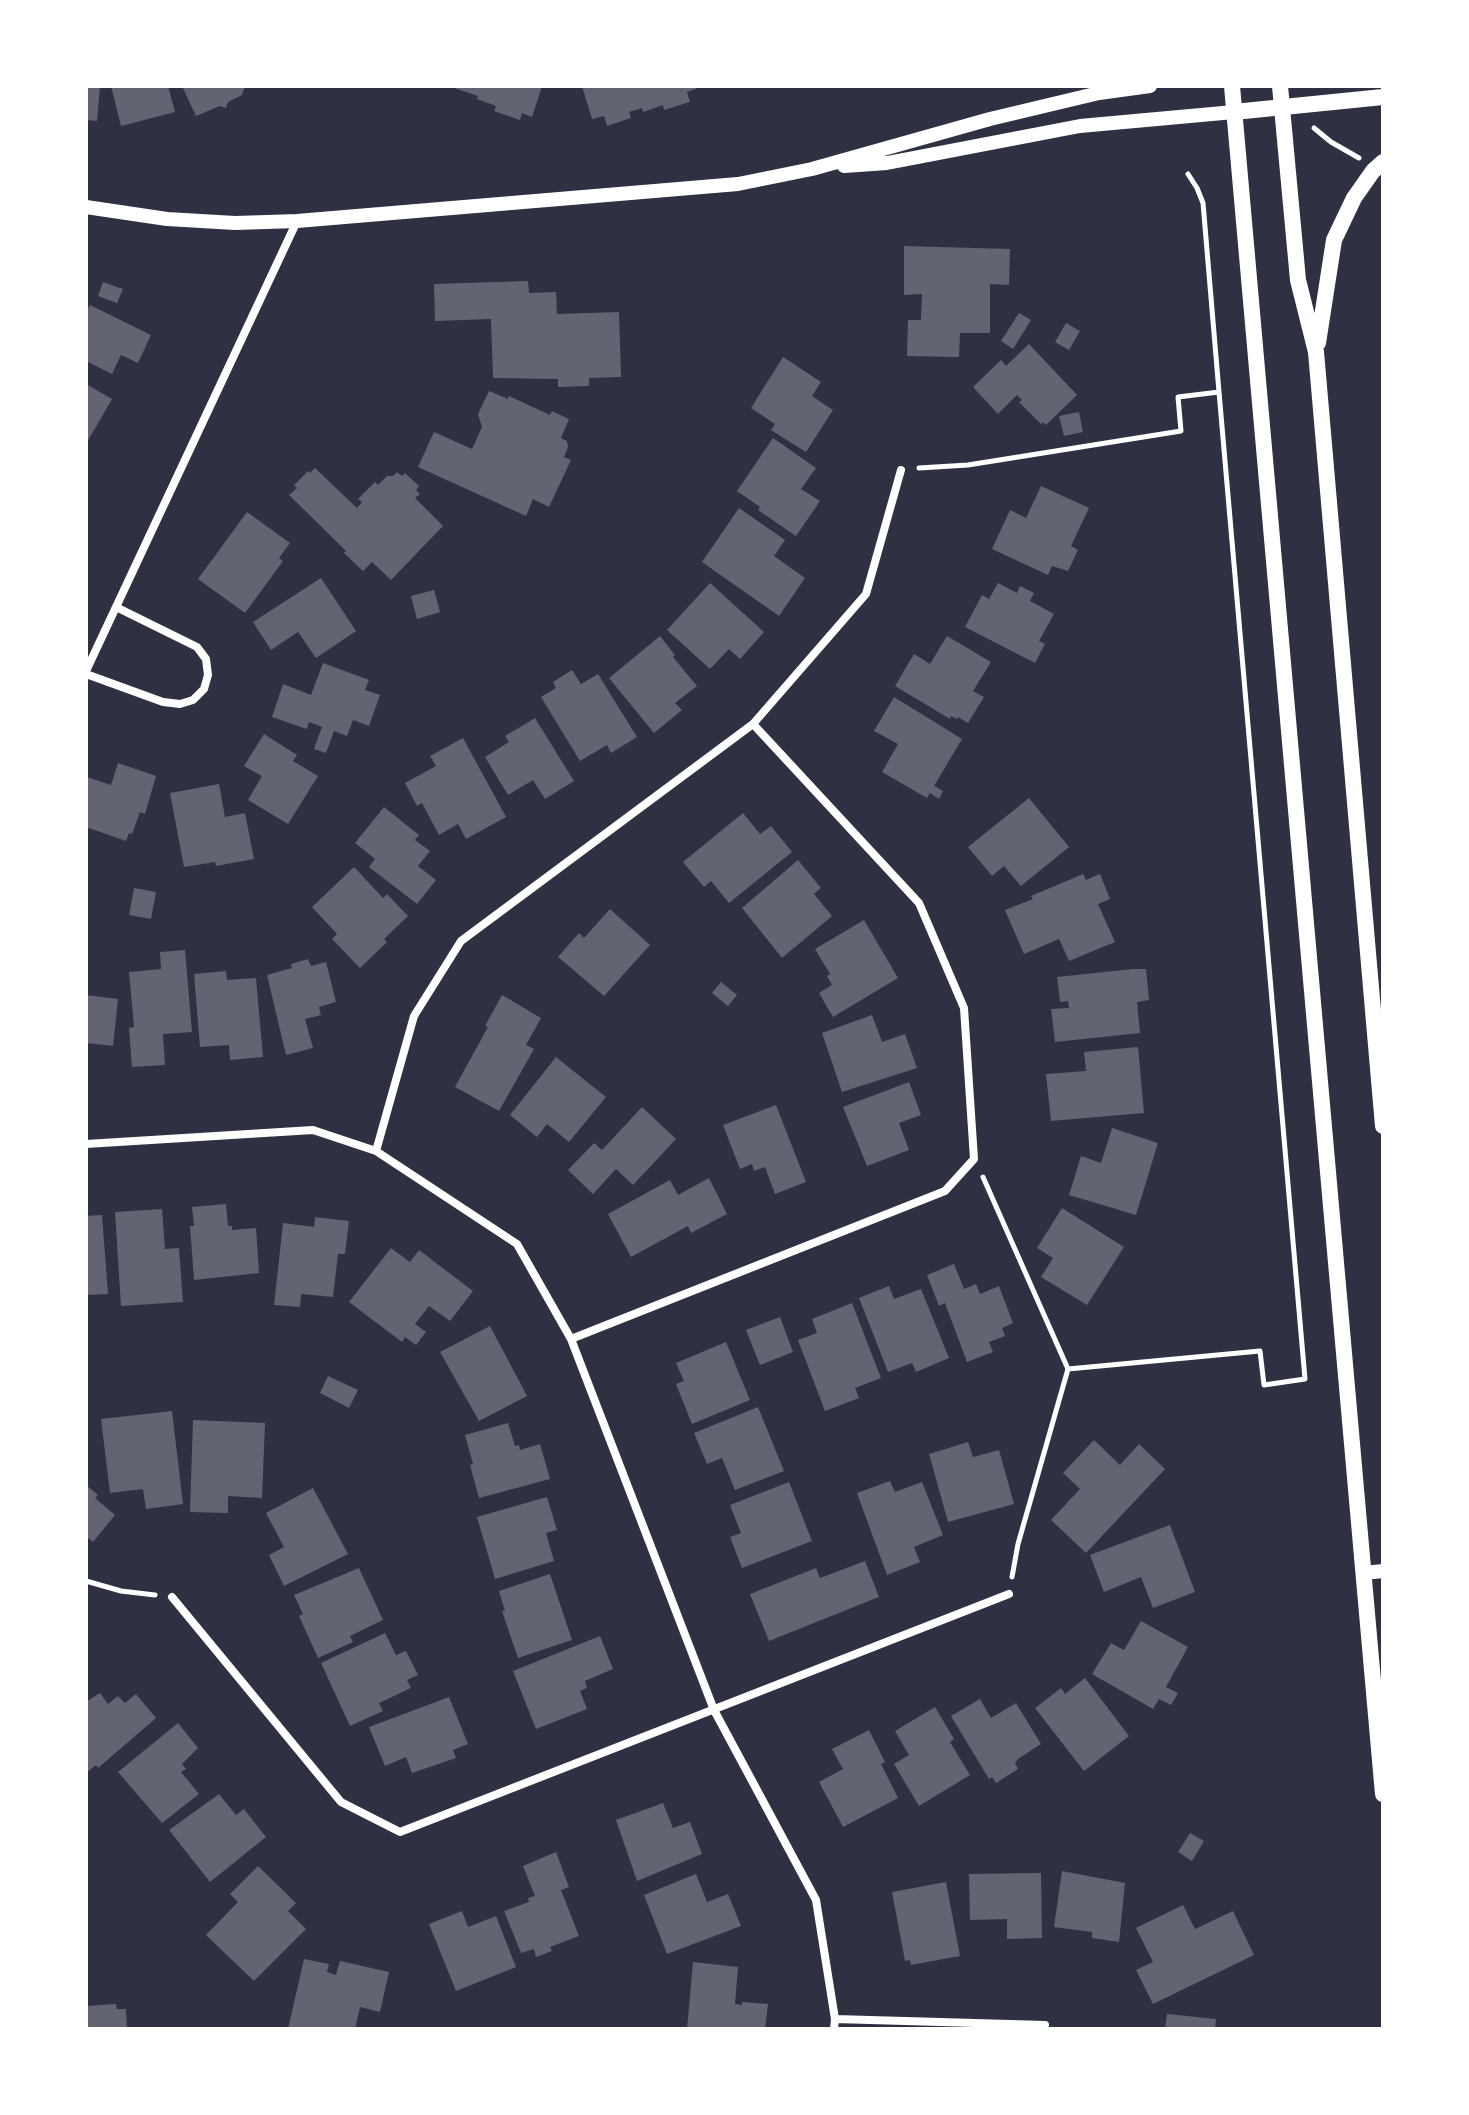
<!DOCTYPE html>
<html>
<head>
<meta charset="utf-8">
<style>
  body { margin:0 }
  #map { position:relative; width:1469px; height:2115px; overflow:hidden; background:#2d3142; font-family:Signika,sans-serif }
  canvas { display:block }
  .frame { position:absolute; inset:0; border:88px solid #fff; pointer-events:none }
</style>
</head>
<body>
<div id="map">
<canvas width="1469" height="2115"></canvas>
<div class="frame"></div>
</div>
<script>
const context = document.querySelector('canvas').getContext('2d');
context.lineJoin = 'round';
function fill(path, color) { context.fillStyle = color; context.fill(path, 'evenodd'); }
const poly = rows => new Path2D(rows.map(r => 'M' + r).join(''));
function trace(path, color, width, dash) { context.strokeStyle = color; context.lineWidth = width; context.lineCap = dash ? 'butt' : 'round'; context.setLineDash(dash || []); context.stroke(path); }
const building = poly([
  [86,86,100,86,97,121,86,120],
  [111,86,168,86,175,112,121,126],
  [182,86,245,86,242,95,228,102,226,108,220,106,196,116],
  [448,86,542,86,532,117,522,113,520,120,494,111,496,106,477,99,478,96],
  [582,86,695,86,696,89,687,92,690,102,664,110,663,105,643,112,642,108,629,112,631,118,607,126,604,116,592,119],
  [904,246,1010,249,1009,285,990,284,990,333,960,333,959,357,907,356,908,320,921,320,922,294,904,295],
  [528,281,529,293,556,292,557,314,619,312,621,377,589,378,589,386,558,387,558,379,493,378,491,319,435,321,434,284],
  [103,282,123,289,117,303,98,296],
  [90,305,151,335,138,363,121,355,112,374,86,361,86,312],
  [1019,313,1031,320,1013,349,1001,341],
  [1066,323,1080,331,1069,350,1055,342],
  [1029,344,1077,395,1046,425,1043,422,1041,424,1019,402,1022,400,1017,395,998,414,973,387,1001,360,1006,366],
  [783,357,821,382,812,396,833,410,806,452,771,430,775,424,751,408],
  [86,384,112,399,86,444],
  [489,391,508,399,509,396,550,415,552,411,569,419,561,438,567,441,568,447,564,457,571,460,549,507,533,499,526,516,418,467,434,432,472,449,482,427,478,414],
  [1079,412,1083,432,1064,436,1059,416],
  [773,438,816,468,801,489,820,501,796,536,758,510,760,507,737,491],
  [315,468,357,508,362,502,358,499,375,482,378,485,387,476,393,476,397,472,402,476,405,473,419,486,416,490,420,494,415,498,443,526,391,580,372,562,363,571,344,553,346,551,289,495,297,488,294,485,308,471,310,473],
  [1041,486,1089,508,1071,546,1078,550,1068,571,1052,566,1048,575,992,549,1010,510,1026,518],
  [739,508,785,540,774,556,805,578,779,616,702,562],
  [247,512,290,543,279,558,283,561,245,613,198,579],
  [321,578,356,631,316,658,298,632,271,650,253,622],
  [710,583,764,632,740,659,729,649,710,669,667,630],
  [998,583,1017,593,1020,586,1034,593,1030,601,1054,614,1039,641,1045,644,1035,663,965,627,982,595,989,599],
  [434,590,440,612,417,619,411,596],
  [660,636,675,655,673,657,697,686,675,703,682,710,654,733,609,678],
  [947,636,991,662,973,691,984,697,968,723,958,717,957,719,951,716,950,719,895,686,914,654,930,664],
  [323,663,369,680,365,690,380,695,369,726,353,720,347,736,334,731,326,753,314,749,322,727,309,722,307,729,272,717,283,684,311,695],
  [572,670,581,684,598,674,637,737,611,753,607,745,580,761,541,697,556,688,553,682],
  [894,697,962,739,934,786,943,791,939,799,930,793,927,798,882,772,898,744,874,731],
  [535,718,574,781,545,799,533,780,508,795,485,757,509,742,505,736],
  [264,734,297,755,293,761,318,776,288,824,248,800,262,776,244,766],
  [463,738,506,817,466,839,458,824,439,835,422,803,417,806,405,783,436,766,430,756],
  [118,763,156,776,145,814,140,812,132,834,129,833,126,841,86,827,87,777,111,785],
  [219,784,225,817,245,813,254,859,216,866,215,862,184,867,170,793],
  [1029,798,1069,847,1021,886,1004,866,992,876,968,847],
  [384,807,419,835,415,840,430,851,418,866,436,880,417,904,369,867,375,859,355,843],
  [743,813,760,834,771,826,792,852,729,903,711,881,704,887,683,862],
  [798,860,821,888,814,894,832,916,782,958,742,908],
  [354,867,383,898,387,894,408,916,384,939,387,942,360,968,332,939,337,934,312,907],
  [1083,874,1086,880,1100,874,1110,899,1098,904,1115,942,1069,961,1059,939,1024,954,1005,910,1033,899,1031,896],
  [134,888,156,892,151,919,129,915],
  [610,909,650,945,604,996,558,957,579,933,584,938],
  [864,920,898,978,833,1017,819,993,832,985,827,976,830,974,815,949],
  [185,950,192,1032,163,1034,165,1065,132,1067,129,1028,134,1027,129,972,161,969,160,952],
  [308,959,311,966,326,962,336,1002,319,1007,321,1015,305,1019,313,1048,286,1055,267,975,292,968,291,964],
  [1133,969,1146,969,1149,1000,1137,1002,1140,1033,1055,1042,1051,1009,1069,1008,1068,1001,1060,1002,1057,977],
  [226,971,227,980,256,978,263,1057,230,1060,229,1045,200,1047,194,974],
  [721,982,737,995,728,1006,712,993],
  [86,995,118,999,113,1046,86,1043],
  [502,995,541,1018,526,1045,534,1049,499,1111,455,1087,488,1027,485,1026],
  [872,1015,882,1042,905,1034,917,1068,842,1092,822,1033],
  [1138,1047,1144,1113,1051,1121,1046,1074,1086,1071,1084,1052],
  [556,1057,606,1097,569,1142,547,1124,537,1137,510,1115],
  [909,1082,921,1115,899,1123,909,1150,867,1166,843,1107],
  [776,1105,806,1182,775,1194,765,1167,754,1171,752,1164,740,1169,723,1125],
  [642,1107,676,1139,633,1185,616,1169,593,1194,568,1170,594,1143,602,1150],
  [1112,1128,1158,1143,1136,1215,1069,1195,1081,1156,1101,1163],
  [709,1178,727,1214,691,1233,688,1226,631,1257,608,1214,670,1180,678,1195],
  [226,1204,228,1226,232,1226,232,1230,256,1228,259,1273,194,1280,190,1226,194,1226,192,1207],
  [1062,1208,1124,1247,1087,1305,1041,1277,1053,1258,1037,1248],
  [162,1209,165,1249,179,1248,183,1302,121,1306,115,1212],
  [102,1215,108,1294,86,1295,86,1216],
  [315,1217,349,1221,345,1254,338,1254,333,1297,301,1294,300,1307,274,1305,283,1223,314,1227],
  [391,1248,410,1262,419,1250,473,1291,450,1321,429,1306,415,1324,426,1332,416,1345,405,1337,402,1342,349,1302],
  [954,1264,964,1289,976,1284,980,1294,999,1286,1013,1323,1002,1328,1005,1336,989,1342,993,1352,967,1362,945,1303,939,1306,927,1275],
  [889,1286,894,1299,921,1289,949,1358,916,1372,912,1363,888,1372,859,1298],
  [852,1303,881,1378,855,1388,859,1398,825,1411,798,1340,817,1333,812,1319],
  [780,1317,793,1352,760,1365,746,1330],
  [490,1326,527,1396,479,1421,440,1352],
  [726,1342,750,1400,692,1424,676,1384,684,1381,676,1363],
  [328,1376,358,1390,349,1408,320,1393],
  [758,1407,784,1471,735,1490,722,1458,707,1464,694,1433],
  [172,1411,183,1504,146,1509,143,1489,110,1493,101,1419],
  [193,1420,265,1423,262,1498,228,1496,228,1513,190,1512],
  [508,1423,515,1446,519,1445,520,1450,540,1444,550,1479,479,1498,470,1465,473,1464,465,1435],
  [1094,1440,1120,1465,1139,1444,1165,1469,1086,1553,1051,1520,1080,1489,1063,1473],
  [968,1442,973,1457,999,1450,1014,1504,948,1522,929,1454],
  [890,1481,895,1492,922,1482,943,1535,914,1547,920,1562,887,1575,857,1493],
  [789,1482,812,1541,742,1568,730,1537,741,1533,730,1505],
  [86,1485,98,1495,95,1498,115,1515,93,1542,88,1538,86,1541],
  [313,1488,348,1554,284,1586,269,1555,284,1547,266,1513],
  [547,1497,557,1530,546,1533,554,1561,495,1579,477,1517],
  [1170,1525,1195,1592,1153,1608,1141,1577,1104,1592,1090,1555],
  [865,1561,879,1597,769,1641,750,1594,816,1568,820,1578],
  [359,1568,383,1620,350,1636,353,1642,318,1658,299,1616,303,1614,294,1595],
  [550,1574,572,1640,518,1658,502,1611,505,1611,499,1591],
  [1141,1621,1188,1647,1166,1687,1178,1693,1171,1705,1159,1699,1153,1709,1092,1674,1111,1643,1124,1650],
  [385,1633,396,1655,406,1651,418,1675,407,1680,411,1688,379,1703,383,1711,350,1726,321,1663],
  [600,1636,613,1669,585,1681,587,1688,580,1691,587,1709,536,1729,513,1671],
  [1085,1678,1129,1736,1084,1771,1035,1708,1061,1688,1065,1694],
  [100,1693,108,1704,118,1696,125,1703,136,1694,156,1718,98,1768,96,1765,86,1773,86,1702],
  [449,1697,468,1744,453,1750,456,1758,412,1773,406,1757,385,1766,369,1727],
  [980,1699,991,1718,1016,1703,1041,1744,1018,1759,1015,1763,1018,1769,996,1783,992,1777,989,1779,951,1716],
  [935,1707,954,1739,950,1742,970,1775,919,1806,894,1764,909,1755,895,1731],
  [178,1723,198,1748,182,1764,186,1769,181,1772,199,1794,162,1823,118,1772],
  [869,1730,885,1762,881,1764,898,1798,843,1827,819,1782,843,1769,832,1749],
  [219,1794,236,1815,244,1809,266,1837,210,1882,169,1830],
  [663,1803,673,1828,690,1822,702,1854,637,1881,616,1820],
  [1190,1833,1204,1841,1192,1861,1178,1852],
  [556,1852,569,1887,561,1890,579,1936,550,1947,552,1951,536,1957,534,1949,521,1953,504,1911,529,1902,528,1898,535,1896,523,1866],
  [258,1866,296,1903,288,1911,306,1929,254,1981,206,1935,238,1902,230,1894],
  [1062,1871,1125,1883,1119,1942,1092,1938,1092,1932,1054,1927],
  [1041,1873,1042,1938,1007,1939,1007,1919,970,1920,969,1874],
  [696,1874,707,1902,728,1894,741,1926,667,1954,644,1895],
  [946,1882,960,1956,911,1965,910,1960,905,1961,892,1892],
  [1183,1905,1195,1929,1233,1911,1254,1955,1153,2004,1136,1970,1153,1962,1136,1928],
  [462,1911,468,1927,496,1916,516,1967,456,1991,429,1924],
  [304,1959,329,1964,327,1972,336,1975,340,1961,389,1972,380,2012,360,2007,355,2029,288,2029],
  [693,1962,738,1967,735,2004,742,2005,742,2002,768,2004,765,2029,687,2029],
  [116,2004,117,2009,126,2009,127,2029,86,2029,86,2006],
  [1167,2014,1216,2019,1215,2029,1165,2029]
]);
const path = poly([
  [1314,128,1331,142,1359,158],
  [919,468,968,465,1181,431,1178,397,1219,392,1203,203,1197,188,1188,174],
  [983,1177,1068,1369,1018,1544,1012,1577],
  [1068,1369,1260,1351,1264,1385,1305,1379,1219,392],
  [86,1581,121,1591,155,1595]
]);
const minor = poly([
  [86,671,297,221],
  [86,674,163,702,180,704,193,700,204,689,208,675,206,659,197,647,118,608],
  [86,1144,313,1130,376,1151,517,1244,571,1339,714,1710,816,1900,835,2019,834,2029],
  [376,1151,414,1016,461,941,753,724,866,594,901,470],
  [571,1339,945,1191,974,1159,964,1008,919,903,753,724],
  [172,1597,341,1802,400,1832,1009,1594],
  [835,2019,1045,2025]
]);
const tertiary = poly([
  [844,166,887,163,1080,126,1234,112],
  [86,207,167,219,235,223,297,221,738,184,812,169,990,119,1099,93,1150,86],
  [1364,1573,1383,1571]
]);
const secondary = poly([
  [1232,86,1383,1794],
  [1280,86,1298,280,1316,352,1383,1126],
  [1234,112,1383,97],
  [1318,343,1334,240,1354,198,1373,171,1383,162]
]);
fill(building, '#626471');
trace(path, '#fff', 5);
trace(minor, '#fff', 8);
trace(tertiary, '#fff', 14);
trace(secondary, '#fff', 16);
</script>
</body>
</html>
